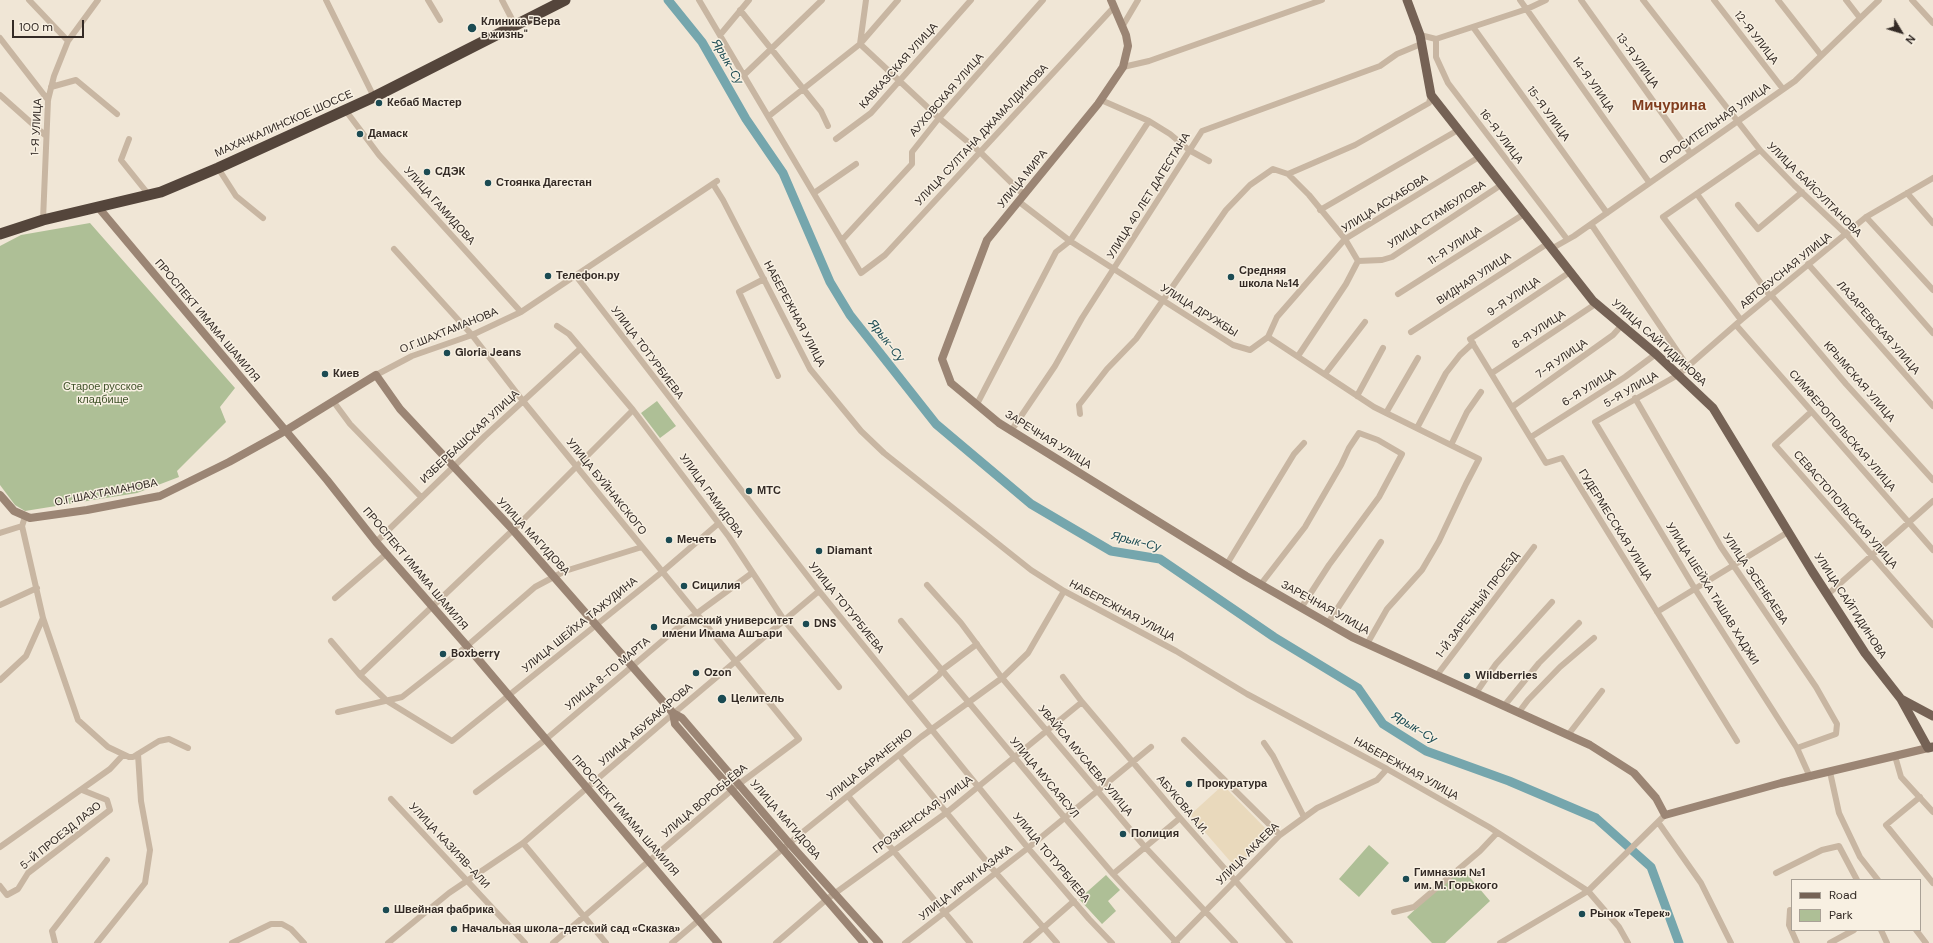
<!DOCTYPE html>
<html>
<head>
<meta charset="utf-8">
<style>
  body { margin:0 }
  #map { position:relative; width:1933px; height:943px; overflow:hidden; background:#f0e6d6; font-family:"DM Sans",sans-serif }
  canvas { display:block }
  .legend { position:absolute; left:1791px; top:879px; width:130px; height:52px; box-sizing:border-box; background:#f8f0e2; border:1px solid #a9a196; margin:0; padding:5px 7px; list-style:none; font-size:12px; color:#332a25 }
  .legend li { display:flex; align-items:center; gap:8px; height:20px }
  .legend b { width:20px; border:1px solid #a9a196 }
  .north { position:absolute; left:1881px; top:12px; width:40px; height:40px; -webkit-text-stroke:3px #f8f0e2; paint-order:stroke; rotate:128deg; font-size:11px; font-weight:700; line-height:16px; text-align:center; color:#332a25 }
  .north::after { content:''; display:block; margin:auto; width:14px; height:18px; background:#332a25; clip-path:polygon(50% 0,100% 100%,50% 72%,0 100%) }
  .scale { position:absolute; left:12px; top:20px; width:72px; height:18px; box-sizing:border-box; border:2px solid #332a25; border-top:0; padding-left:5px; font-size:12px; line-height:14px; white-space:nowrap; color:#332a25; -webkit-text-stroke:3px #f8f0e2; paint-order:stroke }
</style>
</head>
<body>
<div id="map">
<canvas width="1933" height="943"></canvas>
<ul class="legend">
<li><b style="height:5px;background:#756255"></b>Road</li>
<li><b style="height:11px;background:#aebf96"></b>Park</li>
</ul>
<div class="north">N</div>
<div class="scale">100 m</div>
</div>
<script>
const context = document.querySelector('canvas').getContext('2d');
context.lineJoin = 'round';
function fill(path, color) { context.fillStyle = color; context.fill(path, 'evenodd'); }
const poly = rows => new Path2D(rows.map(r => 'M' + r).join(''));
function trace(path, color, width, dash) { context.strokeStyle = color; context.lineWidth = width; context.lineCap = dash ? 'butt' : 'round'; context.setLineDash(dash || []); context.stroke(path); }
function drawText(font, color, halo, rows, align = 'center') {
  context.font = font + ' "DM Sans",sans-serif'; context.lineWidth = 3; context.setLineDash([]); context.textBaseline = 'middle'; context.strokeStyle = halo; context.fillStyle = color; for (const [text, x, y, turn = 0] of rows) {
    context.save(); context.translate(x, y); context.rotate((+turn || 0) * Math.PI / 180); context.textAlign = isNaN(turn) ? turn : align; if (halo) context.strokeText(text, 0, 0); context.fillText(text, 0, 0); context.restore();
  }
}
const green = poly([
  [90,223,235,388,220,407,226,422,177,471,179,477,137,493,25,511,15,505,0,485,0,246,21,235],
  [657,401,676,426,660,438,641,413],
  [1369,845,1389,863,1359,897,1339,879],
  [1461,867,1490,901,1445,943,1432,943,1407,917],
  [1106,875,1120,890,1108,901,1116,911,1102,924,1079,899]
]);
const plaza = poly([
  [1223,785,1270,833,1236,868,1190,815]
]);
const river = poly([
  [668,0,702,42,746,119,783,173,830,282,850,315,936,424,1031,504,1111,551,1160,559,1274,637,1358,688,1383,724,1426,751,1509,781,1596,818,1651,867,1679,943]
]);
const street = poly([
  [29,0,68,41],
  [326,0,374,97],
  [428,0,440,20],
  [502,0,515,25],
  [699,0,861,273,885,255,1114,7],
  [1520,0,1649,182],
  [1581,0,1691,154],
  [1643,0,1760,150,1794,185,1847,235,1933,333],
  [1714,0,1783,89],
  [1778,0,1821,55],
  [1846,0,1860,18],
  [1912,0,1933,23],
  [740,10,821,111,828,126],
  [1122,27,1138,0],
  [1473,27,1607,213],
  [720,35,749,0],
  [1420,35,1436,39,1527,9,1546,0],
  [0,38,48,100],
  [1436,39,1436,57,1448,83,1567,239],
  [860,44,939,118,980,152,1024,195],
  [860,44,866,0],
  [1123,67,1149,61,1322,0],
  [744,75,822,0],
  [51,87,76,80,117,114],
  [0,95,46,136],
  [1101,100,1149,121,1170,134,1189,150,1209,161],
  [346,111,379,155,521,312],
  [769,116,860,44,898,0],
  [129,139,121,160,149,195],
  [836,139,871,113,971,0],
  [218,168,236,196,263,218],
  [1288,174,1309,195,1345,239,1358,261,1346,284,1298,356],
  [713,184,723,200,810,369,861,431,884,453,1031,570,1064,591,1176,651,1247,694,1387,769,1489,827,1588,891,1619,927,1628,943],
  [814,193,856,164],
  [1907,193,1933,223],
  [1697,194,1770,296],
  [1018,201,1070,241,1233,345,1250,350,1268,337,1374,407,1479,459,1466,484,1439,541,1422,570,1387,609,1367,644],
  [1738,205,1758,229,1802,192],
  [1320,210,1458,130],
  [1866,217,1933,290],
  [43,220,48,100,54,76,68,41,98,0],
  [1591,224,1688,367],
  [842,240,912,164,912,152,939,118,1043,0],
  [394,249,472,335,523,401,799,739,739,784,553,943],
  [1551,249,1574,236,1795,81,1879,0],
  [1358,261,1382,260,1392,257,1501,185],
  [1808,264,1933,406],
  [1570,272,1470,339,1546,463,1562,458,1737,741],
  [576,276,819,591,1028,848,1089,919,1112,943],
  [764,279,739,292,778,376],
  [1398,294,1524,214],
  [1771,295,1846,384,1933,480],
  [1741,320,1663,217,1760,150],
  [1736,325,1933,550],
  [557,326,569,334,633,410,729,537,784,620,839,687],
  [1411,332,1547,244],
  [1268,337,1277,317,1345,239,1479,157],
  [1492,373,1597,303],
  [1325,374,1365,322],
  [376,375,412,356,472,335,521,312,717,181],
  [1357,396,1383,348],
  [1635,398,1721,547,1816,687,1837,724,1836,734,1797,748],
  [333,401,350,424,421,497],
  [977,404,1056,252,1070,241,1149,121],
  [1512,407,1613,335,1621,326],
  [1811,412,1775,445,1933,625],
  [1386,413,1418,358],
  [1080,414,1079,405,1107,369,1136,339,1226,210,1250,185,1273,169,1288,174,1355,145,1429,103,1431,95],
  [1417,428,1446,373,1460,355,1473,343],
  [1011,431,1055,366,1082,318,1202,131,1380,66,1397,54,1421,44],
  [1531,437,1625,377,1656,354],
  [1451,445,1467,412,1481,392],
  [25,517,22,526,43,618,78,720,108,747,129,757,133,757,159,741,169,739,188,748],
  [0,533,22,526],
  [376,542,485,436,580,349],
  [1227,564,1294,454,1304,443],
  [1261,584,1305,527,1341,465,1349,448,1359,433,1378,440,1402,454,1379,497,1329,565,1301,608],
  [927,585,961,623,1002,678,1145,847,1235,943],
  [1827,595,1933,501],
  [335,598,386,554],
  [0,605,37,588],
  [1657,612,1788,532],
  [901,621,1065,818,1113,874,1177,943],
  [1328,623,1381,542],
  [331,641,360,675,387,701,452,741,662,572,719,523],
  [360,675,513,530,633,410],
  [1437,675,1534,547],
  [1063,677,1082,702,1180,818,1290,943],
  [0,680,26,656,43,618],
  [1476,693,1496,664,1552,602],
  [908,700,939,675,942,670,977,644],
  [1504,706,1539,663,1579,623],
  [338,712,402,697,467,646,535,587,565,571,642,547],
  [1519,712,1528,700,1560,667,1594,638],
  [1568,735,1602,691],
  [1184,740,1280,835],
  [1264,743,1273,756,1304,817],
  [899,755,996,873,1057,943],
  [1895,756,1901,777,1933,812],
  [1830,772,1839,813,1860,857,1878,880],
  [1810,777,1797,748,1695,589,1595,422,1678,375,1741,320,1866,217,1933,178],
  [476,792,545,740,681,625,752,573],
  [848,796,970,943],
  [1920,797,1886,825,1933,883],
  [391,799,525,943],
  [1658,822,1701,883,1731,943],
  [523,843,606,943],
  [0,847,110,769,123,755],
  [1776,873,1822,850,1839,846,1857,880],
  [1113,874,1180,818],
  [0,886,7,895,18,889,28,873,110,810,107,800,82,790],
  [1790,910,1789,925,1797,943],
  [1394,912,1414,907,1480,851,1497,833],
  [1881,930,1887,943],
  [1916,930,1926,943],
  [55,943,52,931,107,860],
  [97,943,145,883,150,850,141,801,138,754],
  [232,943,271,924,282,924,291,929,304,943],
  [388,943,449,893,523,843,667,719,819,591],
  [672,943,799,835,921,737,1002,678,1028,653,1064,591],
  [776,943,827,899,946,813,1082,702],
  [905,943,1028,848,1151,747],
  [1026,943,1074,901],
  [1174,943,1280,835,1317,808,1377,780,1387,769],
  [1500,943,1588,891,1665,815],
  [1830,943,1854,930]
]);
const secondary = poly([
  [1111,0,1126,35,1128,46,1123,67,1098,104,987,240,942,359,951,383,999,423,1246,576,1352,637,1590,745,1634,773,1656,798,1665,815,1781,783,1928,748],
  [98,207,327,480,376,542,467,646,718,943],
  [0,495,14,511,30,518,87,510,160,496,229,462,285,431,376,375,400,409,513,530,673,713,682,718,789,843,879,943],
  [673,713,675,724,864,943]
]);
const primary = poly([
  [1407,0,1420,35,1431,95,1593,301,1656,354,1713,408,1812,571,1865,653,1901,699,1928,748,1933,747],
  [1901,699,1933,716]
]);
const highway = poly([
  [0,234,43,220,161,192,218,168,374,97,565,0]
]);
const markers = [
  [472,28,5,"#1b4b53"],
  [379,103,4,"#1b4b53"],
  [360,134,4,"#1b4b53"],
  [427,172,4,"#1b4b53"],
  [488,183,4,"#1b4b53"],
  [548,276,4,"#1b4b53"],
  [1231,277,4,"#1b4b53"],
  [447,353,4,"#1b4b53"],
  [325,374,4,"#1b4b53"],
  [749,491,4,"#1b4b53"],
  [669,540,4,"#1b4b53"],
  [819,551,4,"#1b4b53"],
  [684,586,4,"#1b4b53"],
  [806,624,4,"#1b4b53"],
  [654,627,4,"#1b4b53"],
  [443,654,4,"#1b4b53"],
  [696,673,4,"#1b4b53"],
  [1467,676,4,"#1b4b53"],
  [722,699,5,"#1b4b53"],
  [1189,784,4,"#1b4b53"],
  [1123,834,4,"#1b4b53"],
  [1406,879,4,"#1b4b53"],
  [386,910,4,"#1b4b53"],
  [1582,914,4,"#1b4b53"],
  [454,929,4,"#1b4b53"]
];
const poiNames = [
  ["Клиника \"Вера",481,22],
  ["в жизнь\"",481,35],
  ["Кебаб Мастер",387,103],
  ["Дамаск",368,134],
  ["СДЭК",435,172],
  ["Стоянка Дагестан",496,183],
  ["Средняя",1239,271],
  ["школа №14",1239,284],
  ["Телефон.ру",556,276],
  ["Gloria Jeans",455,353],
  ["Киев",333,374],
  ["МТС",757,491],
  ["Мечеть",677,540],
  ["Diamant",827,551],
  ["Сицилия",692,586],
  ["Исламский университет",662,621],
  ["имени Имама Ашъари",662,634],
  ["DNS",814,624],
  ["Boxberry",451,654],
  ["Ozon",704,673],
  ["Wildberries",1475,676],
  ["Целитель",731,699],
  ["Прокуратура",1197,784],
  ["Полиция",1131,834],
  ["Гимназия №1",1414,873],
  ["им. М. Горького",1414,886],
  ["Швейная фабрика",394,910],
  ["Рынок «Терек»",1590,914],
  ["Начальная школа-детский сад «Сказка»",462,929]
];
const streetNames = [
  ["12-Я УЛИЦА",1756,38,52],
  ["13-Я УЛИЦА",1637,61,54],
  ["КАВКАЗСКАЯ УЛИЦА",899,66,-48],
  ["14-Я УЛИЦА",1593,85,55],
  ["АУХОВСКАЯ УЛИЦА",947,95,-49],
  ["15-Я УЛИЦА",1548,114,54],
  ["МАХАЧКАЛИНСКОЕ ШОССЕ",284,124,-24],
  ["ОРОСИТЕЛЬНАЯ УЛИЦА",1715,124,-35],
  ["1-Я УЛИЦА",37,127,-87],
  ["УЛИЦА СУЛТАНА ДЖАМАЛДИНОВА",982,135,-47],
  ["16-Я УЛИЦА",1501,137,53],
  ["УЛИЦА МИРА",1023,179,-51],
  ["УЛИЦА БАЙСУЛТАНОВА",1814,190,45],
  ["УЛИЦА 40 ЛЕТ ДАГЕСТАНА",1149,196,-58],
  ["УЛИЦА АСХАБОВА",1385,204,-32],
  ["УЛИЦА ГАМИДОВА",439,206,48],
  ["УЛИЦА СТАМБУЛОВА",1437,215,-33],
  ["11-Я УЛИЦА",1455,246,-33],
  ["АВТОБУСНАЯ УЛИЦА",1786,271,-39],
  ["ВИДНАЯ УЛИЦА",1474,279,-33],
  ["9-Я УЛИЦА",1514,297,-34],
  ["УЛИЦА ДРУЖБЫ",1199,311,32],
  ["НАБЕРЕЖНАЯ УЛИЦА",794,314,62],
  ["ПРОСПЕКТ ИМАМА ШАМИЛЯ",207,321,50],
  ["ЛАЗАРЕВСКАЯ УЛИЦА",1878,328,49],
  ["8-Я УЛИЦА",1539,330,-33],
  ["О.Г.ШАХТАМАНОВА",449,331,-22],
  ["УЛИЦА САЙГИДИНОВА",1659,343,42],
  ["УЛИЦА ТОТУРБИЕВА",647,353,53],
  ["7-Я УЛИЦА",1562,359,-35],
  ["КРЫМСКАЯ УЛИЦА",1859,382,49],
  ["6-Я УЛИЦА",1589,388,-32],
  ["5-Я УЛИЦА",1631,390,-30],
  ["СИМФЕРОПОЛЬСКАЯ УЛИЦА",1842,431,49],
  ["ИЗБЕРБАШСКАЯ УЛИЦА",470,437,-43],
  ["ЗАРЕЧНАЯ УЛИЦА",1048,440,32],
  ["УЛИЦА БУЙНАКСКОГО",606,487,51],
  ["О.Г.ШАХТАМАНОВА",106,493,-11],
  ["УЛИЦА ГАМИДОВА",711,496,54],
  ["СЕВАСТОПОЛЬСКАЯ УЛИЦА",1845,510,49],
  ["ГУДЕРМЕССКАЯ УЛИЦА",1615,525,58],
  ["УЛИЦА МАГИДОВА",533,537,47],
  ["ПРОСПЕКТ ИМАМА ШАМИЛЯ",415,569,50],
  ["УЛИЦА ЭСЕНБАЕВА",1755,579,56],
  ["УЛИЦА ШЕЙХА ТАШАВ ХАДЖИ",1712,594,58],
  ["1-Й ЗАРЕЧНЫЙ ПРОЕЗД",1478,605,-53],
  ["УЛИЦА САЙГИДИНОВА",1850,606,57],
  ["УЛИЦА ТОТУРБИЕВА",846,608,51],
  ["ЗАРЕЧНАЯ УЛИЦА",1325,608,29],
  ["НАБЕРЕЖНАЯ УЛИЦА",1122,611,28],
  ["УЛИЦА ШЕЙХА ТАЖУДИНА",580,625,-39],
  ["УЛИЦА 8-ГО МАРТА",608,674,-40],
  ["УЛИЦА АБУБАКАРОВА",646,725,-41],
  ["УВАЙСА МУСАЕВА УЛИЦА",1085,761,50],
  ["УЛИЦА БАРАНЕНКО",870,765,-39],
  ["НАБЕРЕЖНАЯ УЛИЦА",1406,769,29],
  ["УЛИЦА МУСАЯСУЛ",1044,778,50],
  ["УЛИЦА ВОРОБЬЁВА",705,801,-40],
  ["АБУКОВА А.И.",1182,805,50],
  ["ГРОЗНЕНСКАЯ УЛИЦА",923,815,-37],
  ["ПРОСПЕКТ ИМАМА ШАМИЛЯ",625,816,49],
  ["УЛИЦА МАГИДОВА",785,820,49],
  ["5-Й ПРОЕЗД ЛАЗО",61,836,-39],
  ["УЛИЦА КАЗИЯВ-АЛИ",449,846,47],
  ["УЛИЦА АКАЕВА",1248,854,-45],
  ["УЛИЦА ТОТУРБИЕВА",1051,858,50],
  ["УЛИЦА ИРЧИ КАЗАКА",966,883,-38]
];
const parkNames = [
  ["Старое русское",103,387],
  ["кладбище",103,400]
];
const waterNames = [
  ["Ярык-Су",727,62,60],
  ["Ярык-Су",886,341,52],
  ["Ярык-Су",1136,542,14],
  ["Ярык-Су",1414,728,31]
];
const districtNames = [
  ["Мичурина",1669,106]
];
fill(green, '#aebf96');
fill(plaza, '#e9d9bc');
trace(river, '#75a6ad', 9);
trace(street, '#c8b6a2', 6);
trace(secondary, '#9b8574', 8);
trace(primary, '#756255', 9);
trace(highway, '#54453b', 11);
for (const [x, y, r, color] of markers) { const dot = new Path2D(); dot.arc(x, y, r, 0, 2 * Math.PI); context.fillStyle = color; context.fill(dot); trace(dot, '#f8f0e2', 1.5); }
drawText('bold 11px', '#332a25', '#f8f0e2', poiNames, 'left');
drawText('11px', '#332a25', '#f8f0e2', streetNames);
drawText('11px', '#3f5129', '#f8f0e2', parkNames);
drawText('italic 12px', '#1b4b53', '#f8f0e2', waterNames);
drawText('bold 15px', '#813d1e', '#f8f0e2', districtNames);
</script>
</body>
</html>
